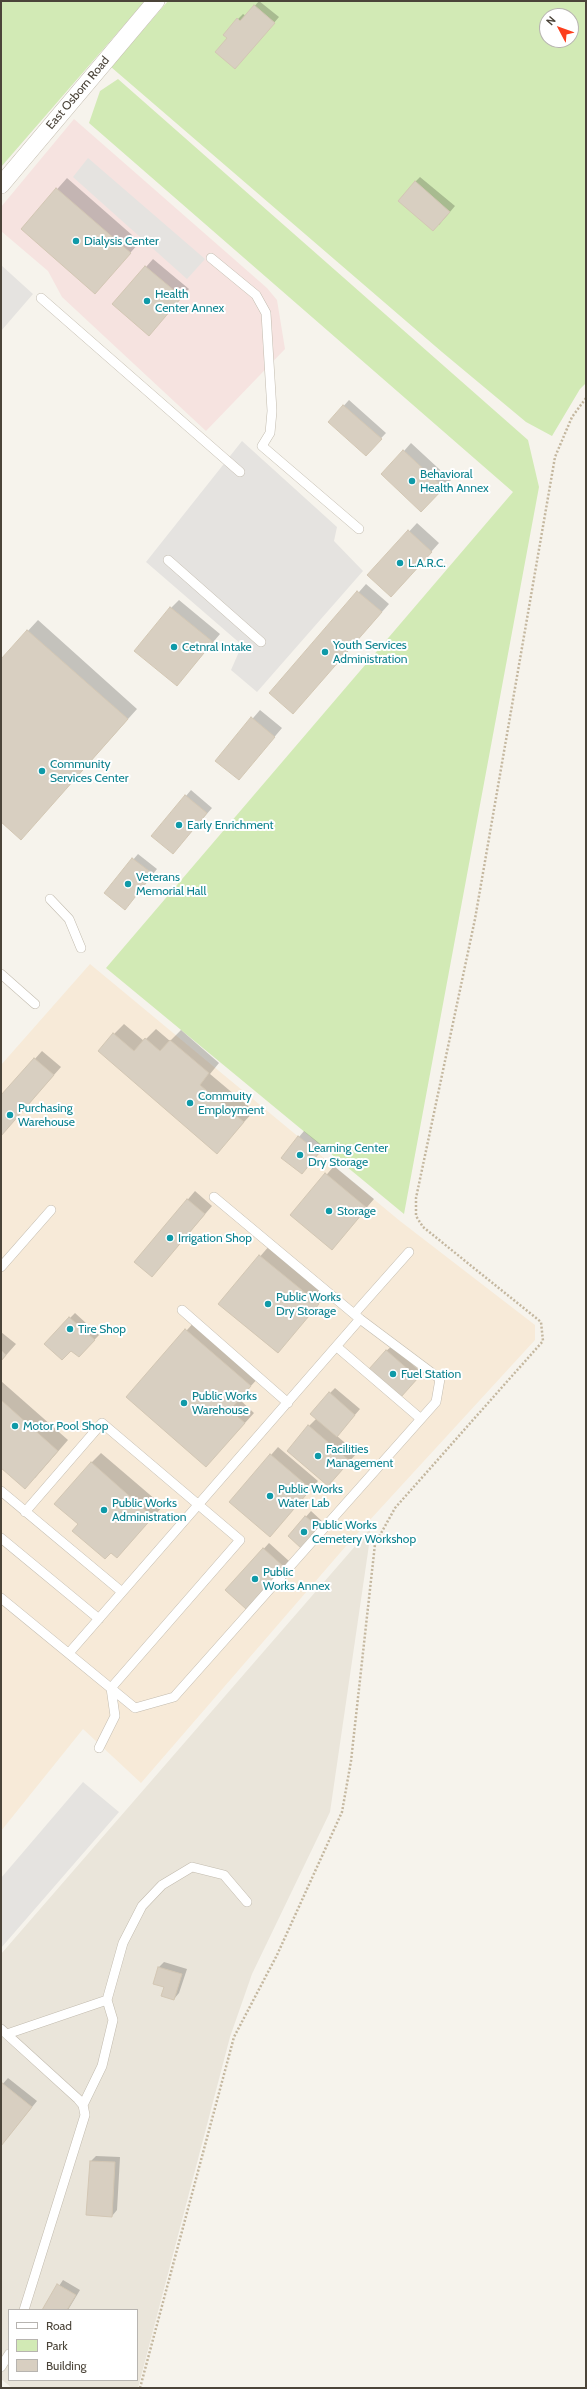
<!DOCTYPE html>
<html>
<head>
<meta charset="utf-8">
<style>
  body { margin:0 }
  #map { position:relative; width:587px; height:2389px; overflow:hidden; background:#f6f3ec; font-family:Cabin,sans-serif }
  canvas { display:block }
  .frame { position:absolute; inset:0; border:2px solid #4b4439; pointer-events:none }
  .legend { position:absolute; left:8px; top:2309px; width:130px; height:72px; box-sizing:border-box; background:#fff; border:1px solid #b7b4b0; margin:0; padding:5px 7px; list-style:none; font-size:12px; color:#4b4439 }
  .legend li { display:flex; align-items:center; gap:8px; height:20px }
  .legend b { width:20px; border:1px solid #b7b4b0 }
  .north { position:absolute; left:539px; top:8px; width:40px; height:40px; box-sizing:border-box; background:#fff; border:1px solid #b7b4b0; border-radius:50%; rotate:311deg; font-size:11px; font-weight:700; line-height:16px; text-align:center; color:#4b4439 }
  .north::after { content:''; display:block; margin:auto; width:14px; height:18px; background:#fc3f1d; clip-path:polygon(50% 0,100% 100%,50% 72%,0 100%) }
</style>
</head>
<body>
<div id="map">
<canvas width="587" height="2389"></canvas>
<div class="frame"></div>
<ul class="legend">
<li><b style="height:5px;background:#fff"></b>Road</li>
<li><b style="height:11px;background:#d2eab5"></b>Park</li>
<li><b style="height:11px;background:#d8cfc1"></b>Building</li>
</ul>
<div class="north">N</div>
</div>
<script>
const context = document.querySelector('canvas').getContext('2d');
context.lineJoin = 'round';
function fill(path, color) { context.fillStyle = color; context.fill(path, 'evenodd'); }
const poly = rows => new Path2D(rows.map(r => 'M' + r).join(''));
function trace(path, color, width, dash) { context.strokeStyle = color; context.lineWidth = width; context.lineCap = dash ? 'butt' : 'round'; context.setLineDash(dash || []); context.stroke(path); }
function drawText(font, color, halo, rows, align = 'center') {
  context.font = font + ' Cabin,sans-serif'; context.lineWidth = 4; context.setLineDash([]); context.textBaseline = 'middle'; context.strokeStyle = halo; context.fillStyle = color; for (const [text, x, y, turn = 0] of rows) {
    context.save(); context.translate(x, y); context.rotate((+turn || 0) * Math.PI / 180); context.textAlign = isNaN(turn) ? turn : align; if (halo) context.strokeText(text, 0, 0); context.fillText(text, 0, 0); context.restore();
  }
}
const residential = poly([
  [370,1529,370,1538,330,1812,252,1974,230,2037,138,2388,12,2388,1,2379,1,1954],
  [9,2310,137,2310,137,2380,9,2380]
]);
const commercial = poly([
  [90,964,400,1221,535,1325,535,1340,346,1546,141,1783,83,1729,1,1831,1,1065]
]);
const medical = poly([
  [74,119,267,288,277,300,285,349,206,431,62,297,48,271,1,231,1,207]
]);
const green = poly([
  [1,1,145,1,1,167],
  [168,1,586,1,586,383,580,389,552,436,526,422,442,352,111,67],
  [547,16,571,16,571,40,547,40],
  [118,79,528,440,539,487,404,1214,106,968,513,492,89,123,100,91]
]);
const parking = poly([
  [88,158,205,259,187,279,73,177],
  [1,265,33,294,1,331],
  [242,441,337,527,334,541,363,571,257,692,231,670,242,645,146,562],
  [83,1782,119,1812,1,1948,1,1878]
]);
const shadow = poly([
  [259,1,279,17,240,62,228,38,238,19,243,14,246,16],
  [420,177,455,206,439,225,415,182],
  [67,178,140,242,95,292,22,229],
  [153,259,189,289,149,335,146,267],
  [349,400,386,433,371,449,329,422],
  [411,443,451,480,429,503,404,451],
  [417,523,439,543,399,588,369,575],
  [366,584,389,604,293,713,271,693],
  [179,600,220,634,177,685,171,608],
  [38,620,137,709,21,839,1,821,1,660],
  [260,710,282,728,239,779,217,760],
  [191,790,212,808,173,853,152,836],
  [138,854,157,869,130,903,105,893],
  [124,1024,144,1041,156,1029,170,1041,181,1030,219,1063,210,1074,254,1111,217,1152,114,1034],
  [42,1051,61,1067,1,1135,1,1097],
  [304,1131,324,1147,307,1168,282,1157],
  [334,1166,374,1199,332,1248,292,1215],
  [195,1191,212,1206,152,1276,135,1262],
  [270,1245,328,1293,277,1352,219,1304],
  [75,1313,99,1335,84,1351,72,1349,70,1318],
  [196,1320,260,1376,239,1399,254,1413,206,1466,127,1397],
  [1,1332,16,1344,1,1361],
  [392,1346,422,1373,406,1391,386,1351],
  [1,1381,68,1440,35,1478,1,1467],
  [335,1388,360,1409,337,1436,357,1453,328,1485,309,1426,317,1418,330,1393],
  [278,1447,318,1481,270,1536,271,1455],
  [101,1453,163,1506,117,1557,91,1463],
  [311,1511,324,1523,302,1547,289,1536],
  [269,1543,289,1561,251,1602,227,1590],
  [164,1962,187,1969,179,1993,174,1999,165,1986,159,1967],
  [8,2078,37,2101,1,2145,1,2086],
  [96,2156,120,2157,117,2210,112,2216,88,2215,91,2161],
  [63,2280,80,2290,68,2310,43,2310]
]);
const building = poly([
  [254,5,275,23,235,69,215,52,227,38,223,35,237,18,240,21,254,5],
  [415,181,450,212,433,231,398,201,415,181],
  [56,188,131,253,95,294,21,229,56,188],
  [145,266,182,297,149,336,112,304,145,266],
  [343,405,382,439,366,456,328,422,343,405],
  [403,450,444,488,421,512,381,474,403,450],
  [408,530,432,552,391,597,367,575,408,530],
  [357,591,382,612,293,714,269,693,357,591],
  [170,607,213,642,177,686,134,651,170,607],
  [27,630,128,719,21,840,1,822,1,659,27,630],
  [251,717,275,737,239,780,215,761,251,717],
  [185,795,207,813,173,854,151,836,185,795],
  [132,858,153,874,125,910,104,893,132,858],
  [113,1033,134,1051,145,1038,160,1051,170,1040,209,1073,200,1085,244,1122,217,1154,98,1051,113,1033],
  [34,1058,54,1075,1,1136,1,1095,34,1058],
  [298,1136,319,1153,302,1174,281,1158,298,1136],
  [325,1173,367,1208,332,1250,290,1215,325,1173],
  [187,1199,205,1214,152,1277,134,1262,187,1199],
  [259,1255,319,1304,278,1353,218,1304,259,1255],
  [69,1317,95,1340,79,1357,71,1351,62,1360,44,1344,69,1317],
  [185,1329,251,1386,230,1410,245,1423,206,1467,126,1397,185,1329],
  [1,1350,6,1355,1,1361,1,1350],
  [386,1350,418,1378,401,1397,369,1369,386,1350],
  [329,1392,355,1415,337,1437,310,1414,329,1392],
  [1,1400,58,1451,25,1489,1,1468,1,1400],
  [308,1425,350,1461,328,1486,287,1451,308,1425],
  [270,1454,311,1489,270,1537,229,1502,270,1454],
  [91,1462,153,1517,117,1558,111,1553,105,1559,72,1531,78,1524,54,1504,91,1462],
  [305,1516,320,1528,302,1549,288,1536,305,1516],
  [263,1548,284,1567,246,1609,225,1590,263,1548],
  [158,1967,182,1974,174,2000,161,1996,164,1987,153,1984,158,1967],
  [2,2083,32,2107,1,2146,1,2084,2,2083],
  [90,2161,115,2162,112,2217,86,2215,90,2161],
  [57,2284,76,2295,67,2310,42,2310,57,2284]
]);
const path = poly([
  [140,2388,234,2037,277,1955,342,1812,351,1761,375,1544,395,1508,543,1341,541,1322,423,1227,416,1216,416,1198,475,919,555,457,572,417,586,398]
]);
const lane = poly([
  [211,258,256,295,266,313,272,411,270,433,262,446,359,529],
  [41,298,240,472],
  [168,560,261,642],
  [50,899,69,919,81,948],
  [1,974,35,1004],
  [214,1197,360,1319],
  [1,1267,51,1210],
  [182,1310,288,1403],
  [354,1314,409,1252],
  [337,1347,421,1419],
  [1,1491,122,1592],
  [25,1512,102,1423,240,1540,111,1688,115,1716,99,1748],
  [1,1538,99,1619],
  [1,1598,135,1708,174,1697,436,1402,440,1379,360,1319,69,1653],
  [107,2000,123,1943,142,1906,162,1885,192,1867,224,1875,247,1902],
  [1,2029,78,2099,83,2105,85,2115,24,2310],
  [7,2034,107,2000,113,2020,102,2066,83,2105],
  [1,2367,9,2354]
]);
const street = poly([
  [1,185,156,1]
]);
const markers = [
  [76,241,4,"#0f9aa8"],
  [147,301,4,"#0f9aa8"],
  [412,481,4,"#0f9aa8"],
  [400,563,4,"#0f9aa8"],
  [174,647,4,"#0f9aa8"],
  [325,652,4,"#0f9aa8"],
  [42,771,4,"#0f9aa8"],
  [179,825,4,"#0f9aa8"],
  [128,884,4,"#0f9aa8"],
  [190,1103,4,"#0f9aa8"],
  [10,1115,4,"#0f9aa8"],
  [300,1155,4,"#0f9aa8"],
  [329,1211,4,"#0f9aa8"],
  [170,1238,4,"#0f9aa8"],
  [268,1304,4,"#0f9aa8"],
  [70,1329,4,"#0f9aa8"],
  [393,1374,4,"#0f9aa8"],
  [184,1403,4,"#0f9aa8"],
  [15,1426,4,"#0f9aa8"],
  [318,1456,4,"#0f9aa8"],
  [270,1496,4,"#0f9aa8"],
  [104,1510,4,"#0f9aa8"],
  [304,1532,4,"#0f9aa8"],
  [255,1579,4,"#0f9aa8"]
];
const streetNames = [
  ["East Osborn Road",78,93,-50]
];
const cultureNames = [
  ["Dialysis Center",84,241],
  ["Health",155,294],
  ["Center Annex",155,308],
  ["Behavioral",420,474],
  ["Health Annex",420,488],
  ["L.A.R.C.",408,563],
  ["Youth Services",333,645],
  ["Administration",333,659],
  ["Cetnral Intake",182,647],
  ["Community",50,764],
  ["Services Center",50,778],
  ["Early Enrichment",187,825],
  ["Veterans",136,877],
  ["Memorial Hall",136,891],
  ["Commuity",198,1096],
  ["Employment",198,1110],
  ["Purchasing",18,1108],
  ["Warehouse",18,1122],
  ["Learning Center",308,1148],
  ["Dry Storage",308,1162],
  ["Storage",337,1211],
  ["Irrigation Shop",178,1238],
  ["Public Works",276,1297],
  ["Dry Storage",276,1311],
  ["Tire Shop",78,1329],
  ["Fuel Station",401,1374],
  ["Public Works",192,1396],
  ["Warehouse",192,1410],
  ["Motor Pool Shop",23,1426],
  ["Facilities",326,1449],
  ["Management",326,1463],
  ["Public Works",278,1489],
  ["Water Lab",278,1503],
  ["Public Works",112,1503],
  ["Administration",112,1517],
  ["Public Works",312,1525],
  ["Cemetery Workshop",312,1539],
  ["Public",263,1572],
  ["Works Annex",263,1586]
];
fill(residential, '#eae5da');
fill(commercial, '#f7ead8');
fill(medical, '#f6e3e0');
fill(green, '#d2eab5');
fill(parking, '#e5e3e0');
fill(shadow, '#0003');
fill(building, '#d8cfc1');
trace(building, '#d3c7b4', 1);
trace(lane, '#c2bbae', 10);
trace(street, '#c2bbae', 18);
trace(path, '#c4b79f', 2.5, [2, 2]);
trace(lane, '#fff', 9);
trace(street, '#fff', 17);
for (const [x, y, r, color] of markers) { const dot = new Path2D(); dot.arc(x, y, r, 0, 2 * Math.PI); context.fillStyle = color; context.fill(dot); trace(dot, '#fff', 1.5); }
drawText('12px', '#4b4439', '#fff', streetNames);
drawText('12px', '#0d838f', '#fff', cultureNames, 'left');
</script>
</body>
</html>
